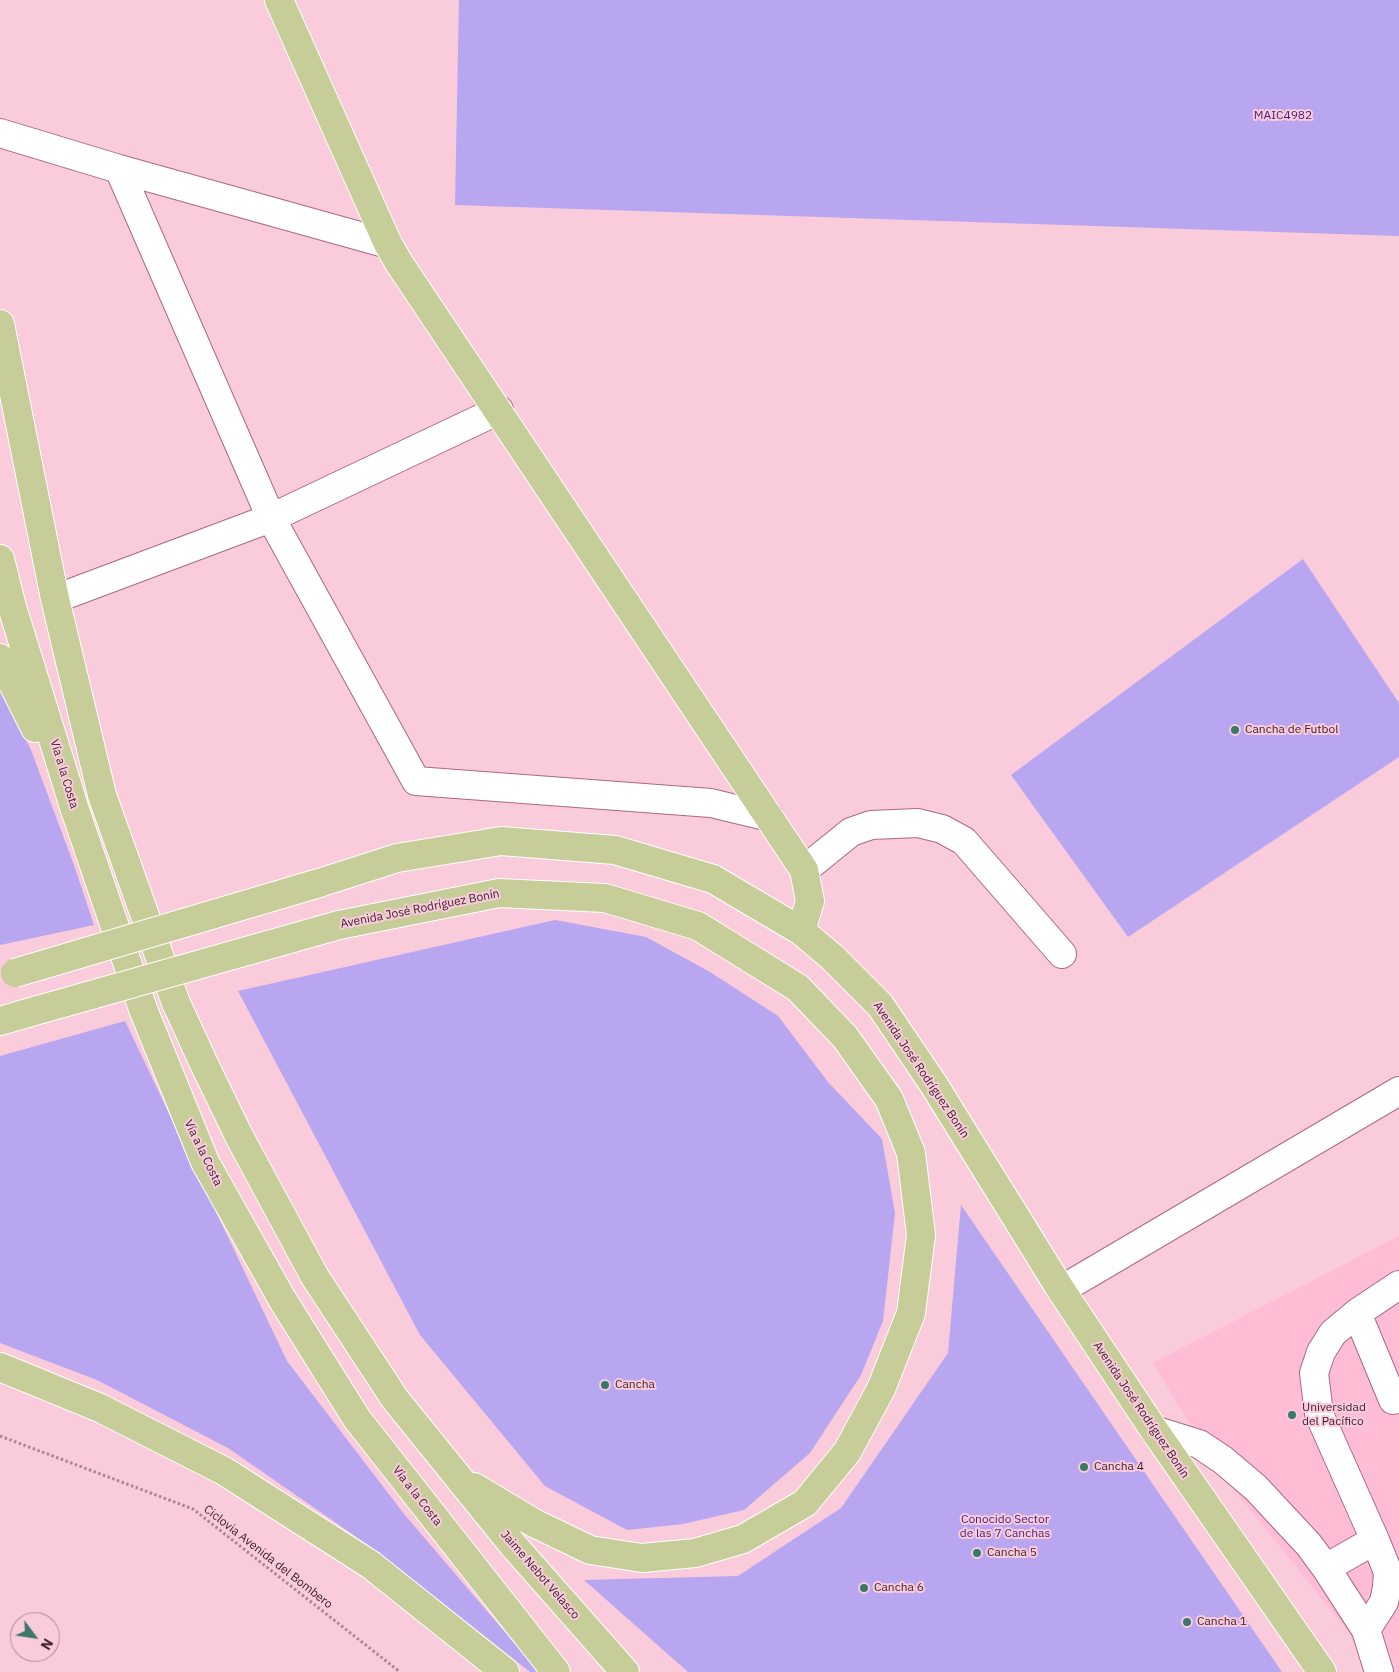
<!DOCTYPE html>
<html>
<head>
<meta charset="utf-8">
<style>
  body { margin:0 }
  #map { position:relative; width:1399px; height:1672px; overflow:hidden; background:#f9cbdb; font-family:"IBM Plex Sans",sans-serif }
  canvas { display:block }
  .north { position:absolute; left:10px; top:1612px; width:50px; height:50px; box-sizing:border-box; background:#f9cbdb; border:1px solid #af8796; border-radius:50%; rotate:121deg; font-size:14px; font-weight:700; line-height:20px; text-align:center; color:#3f222e }
  .north::after { content:''; display:block; margin:auto; width:18px; height:22px; background:#387969; clip-path:polygon(50% 0,100% 100%,50% 72%,0 100%) }
</style>
</head>
<body>
<div id="map">
<canvas width="1399" height="1672"></canvas>
<div class="north">N</div>
</div>
<script>
const context = document.querySelector('canvas').getContext('2d');
context.lineJoin = 'round';
function fill(path, color) { context.fillStyle = color; context.fill(path, 'evenodd'); }
const poly = rows => new Path2D(rows.map(r => 'M' + r).join(''));
function trace(path, color, width, dash) { context.strokeStyle = color; context.lineWidth = width; context.lineCap = dash ? 'butt' : 'round'; context.setLineDash(dash || []); context.stroke(path); }
function drawText(font, color, halo, rows, align = 'center') {
  context.font = font + ' "IBM Plex Sans",sans-serif'; context.lineWidth = 4; context.setLineDash([]); context.textBaseline = 'middle'; context.strokeStyle = halo; context.fillStyle = color; for (const [text, x, y, turn = 0] of rows) {
    context.save(); context.translate(x, y); context.rotate((+turn || 0) * Math.PI / 180); context.textAlign = isNaN(turn) ? turn : align; if (halo) context.strokeText(text, 0, 0); context.fillText(text, 0, 0); context.restore();
  }
}
const built = poly([
  [1399,1236,1399,1672,1364,1672,1350,1634,1215,1466,1153,1363]
]);
const green = poly([
  [459,0,1399,0,1399,236,455,205],
  [1303,559,1399,703,1399,757,1128,937,1011,775],
  [0,689,31,750,74,865,94,925,0,945],
  [555,920,646,937,710,972,778,1016,828,1082,882,1139,895,1213,883,1321,861,1375,810,1453,744,1510,683,1524,627,1530,545,1486,420,1335,238,991],
  [125,1021,287,1361,404,1514,539,1672,530,1672,378,1552,228,1448,97,1380,0,1343,0,1056],
  [961,1205,1165,1502,1282,1672,688,1672,584,1580,738,1576,841,1508,948,1353]
]);
const path = poly([
  [0,1436,193,1509,400,1672]
]);
const minor = poly([
  [0,133,119,169,271,518,416,781,711,803,769,817],
  [119,169,388,244],
  [55,599,271,518,499,410],
  [804,870,851,832,871,825,918,823,942,829,964,841,1062,954],
  [1061,1290,1399,1091],
  [1357,1313,1393,1400],
  [1154,1430,1199,1444,1223,1460,1256,1488,1309,1545,1326,1568,1366,1630,1379,1672],
  [1375,1540,1319,1414,1314,1373,1321,1352,1333,1333,1357,1313,1399,1285],
  [1326,1568,1375,1540,1388,1572,1387,1587,1384,1602,1366,1630]
]);
const major = poly([
  [279,0,388,244,399,263,804,870,810,901,801,931],
  [0,324,55,599,102,795,176,1003,205,1066,240,1138,315,1277,395,1399,513,1545,625,1672],
  [0,559,12,607,74,807,143,1009,205,1162,282,1299,357,1419,556,1672],
  [0,658,35,728],
  [319,883,397,858,501,841,615,850,713,879,801,931,832,957,880,1005,934,1085,1061,1290,1154,1430,1322,1672],
  [339,925,499,893,605,898,698,926,798,988,845,1037,889,1099,911,1153,921,1235,911,1313,881,1389,847,1452,805,1503,743,1539,695,1553,642,1558,590,1550,534,1523,474,1487],
  [0,1021,24,1014],
  [0,1367,100,1408,224,1471,371,1565,505,1672]
]);
const majorBridge = poly([
  [15,973,319,883],
  [24,1014,339,925]
]);
const markers = [
  [1235,730,5,"#387969"],
  [605,1385,5,"#387969"],
  [1292,1415,5,"#387969"],
  [1084,1467,5,"#387969"],
  [977,1553,5,"#387969"],
  [864,1588,5,"#387969"],
  [1187,1622,5,"#387969"]
];
const parkNames = [
  ["MAIC4982",1283,116],
  ["Conocido Sector",1005,1520],
  ["de las 7 Canchas",1005,1534]
];
const poiNames = [
  ["Cancha de Futbol",1245,730],
  ["Cancha",615,1385],
  ["Universidad",1302,1408],
  ["del Pacífico",1302,1422],
  ["Cancha 4",1094,1467],
  ["Cancha 5",987,1553],
  ["Cancha 6",874,1588],
  ["Cancha 1",1197,1622]
];
const streetNames = [
  ["Vía a la Costa",64,774,73],
  ["Avenida José Rodríguez Bonín",420,909,-11],
  ["Avenida José Rodríguez Bonín",921,1070,56],
  ["Vía a la Costa",203,1153,64],
  ["Avenida José Rodríguez Bonín",1141,1410,56],
  ["Vía a la Costa",417,1496,52],
  ["Ciclovia Avenida del Bombero",268,1557,38],
  ["Jaime Nebot Velasco",540,1575,49]
];
fill(built, '#ffbcd5');
fill(green, '#b8a6f1');
trace(minor, '#ac6883', 30);
trace(major, '#fff', 30);
trace(path, '#ad8694', 3, [2.5, 2.5]);
trace(minor, '#fff', 28);
trace(major, '#c7cd98', 28);
trace(majorBridge, '#fff', 30, []);
trace(majorBridge, '#c7cd98', 28);
for (const [x, y, r, color] of markers) { const dot = new Path2D(); dot.arc(x, y, r, 0, 2 * Math.PI); context.fillStyle = color; context.fill(dot); trace(dot, '#f9cbdb', 2); }
drawText('12px', '#411d7a', '#f9cbdb', parkNames);
drawText('12px', '#3f222e', '#f9cbdb', poiNames, 'left');
drawText('12px', '#3f222e', '#f9cbdb', streetNames);
</script>
</body>
</html>
